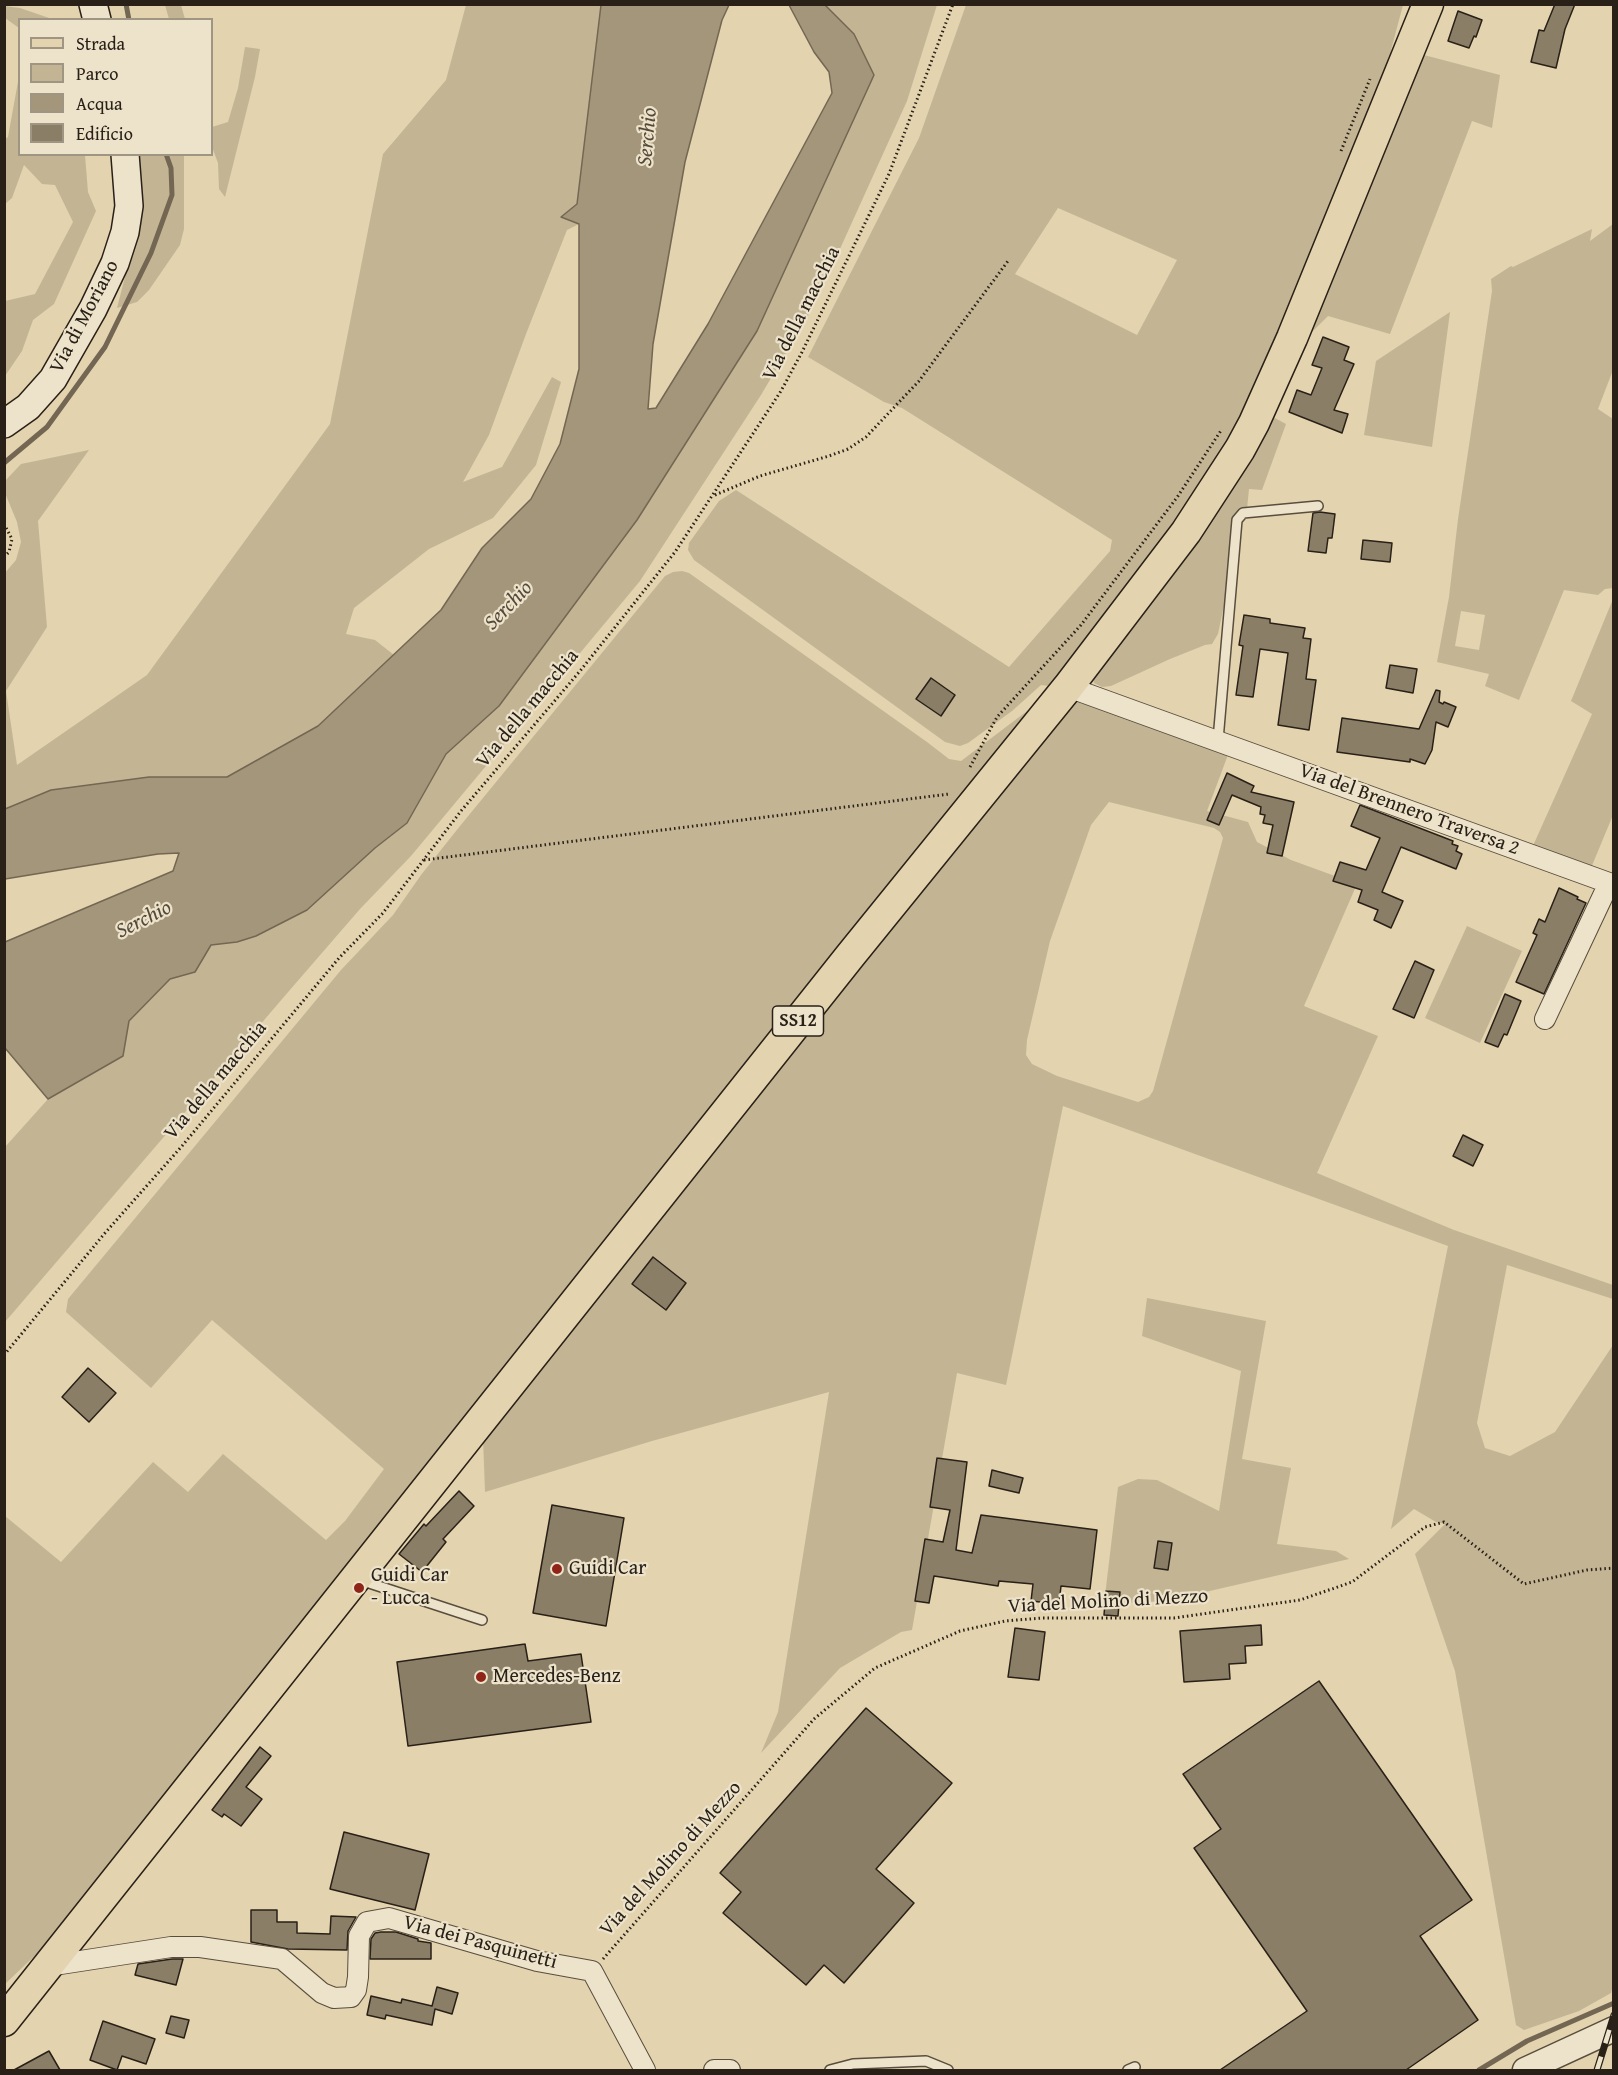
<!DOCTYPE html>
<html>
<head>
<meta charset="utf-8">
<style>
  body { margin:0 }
  #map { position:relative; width:1618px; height:2075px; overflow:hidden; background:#e3d3ae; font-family:"Gentium Book Plus",serif }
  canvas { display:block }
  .frame { position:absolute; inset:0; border:6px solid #292118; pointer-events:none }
  .legend { position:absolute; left:18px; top:18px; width:195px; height:138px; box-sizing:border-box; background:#ede2ca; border:2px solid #9f9583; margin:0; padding:8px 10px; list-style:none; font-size:18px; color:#292118 }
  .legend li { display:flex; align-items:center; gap:12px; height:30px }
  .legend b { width:30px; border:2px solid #9f9583 }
</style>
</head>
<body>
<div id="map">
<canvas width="1618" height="2075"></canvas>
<div class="frame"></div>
<ul class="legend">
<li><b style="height:8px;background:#e3d3ae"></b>Strada</li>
<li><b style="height:16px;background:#c3b594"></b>Parco</li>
<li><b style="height:16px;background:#a4967b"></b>Acqua</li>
<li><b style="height:16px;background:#8a7e66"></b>Edificio</li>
</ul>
</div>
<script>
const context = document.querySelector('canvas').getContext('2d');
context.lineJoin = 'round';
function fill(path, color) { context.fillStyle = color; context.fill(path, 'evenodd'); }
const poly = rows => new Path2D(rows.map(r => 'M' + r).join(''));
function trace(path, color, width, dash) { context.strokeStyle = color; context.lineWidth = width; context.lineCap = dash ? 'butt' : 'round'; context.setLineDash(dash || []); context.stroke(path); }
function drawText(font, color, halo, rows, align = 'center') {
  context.font = font + ' "Gentium Book Plus",serif'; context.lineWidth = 4.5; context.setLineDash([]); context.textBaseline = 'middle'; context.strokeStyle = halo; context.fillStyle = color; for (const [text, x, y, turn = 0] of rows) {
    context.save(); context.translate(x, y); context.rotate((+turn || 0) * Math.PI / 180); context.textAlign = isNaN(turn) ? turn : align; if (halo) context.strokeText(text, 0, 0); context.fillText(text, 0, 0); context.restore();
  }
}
const green = poly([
  [165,5,181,5,185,19,169,19],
  [466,5,601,5,577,204,561,217,579,224,567,230,526,334,489,435,463,482,502,467,552,377,561,382,536,465,493,518,429,549,354,608,346,634,375,640,394,655,318,726,227,777,149,777,52,790,5,809,4,574,16,560,21,542,17,522,5,493,5,481,21,464,89,450,38,521,47,627,6,691,17,765,147,675,330,424,383,154,446,80],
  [825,5,937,5,907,101,815,304,761,395,640,581,411,856,360,909,289,991,5,1322,5,1147,48,1099,123,1056,129,1021,170,979,195,972,211,945,237,942,375,848,407,823,446,754,499,706,637,520,757,331,854,34],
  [966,5,1403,5,1391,50,1390,75,1285,329,1226,446,1172,531,1058,680,1049,686,1041,685,1012,711,968,743,960,746,945,742,694,560,688,550,689,543,719,501,736,490,1009,667,1110,551,1112,540,902,408,884,402,808,357,919,138],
  [1058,208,1177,260,1137,335,1015,274],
  [4,6,20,8,52,19,20,20,19,28,5,18],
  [245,47,260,49,255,77,225,197,219,189,218,163,212,147,212,127,228,122,238,88],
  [1424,55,1500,75,1492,128,1472,121,1390,334,1328,316,1312,332,1314,314],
  [19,76,20,154,85,155,88,192,96,211,54,304,33,320,22,351,5,376,5,301,35,294,73,222,55,185,42,184,24,165,12,198,5,204,5,139,8,137],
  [131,155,184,155,184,229,180,245,149,290,137,302,117,308,127,269,132,254,138,207],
  [1613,224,1613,370,1598,409,1613,419,1613,588,1605,589,1598,595,1564,590,1519,700,1485,686,1489,674,1437,662,1449,597,1458,519,1492,291,1491,279,1511,266,1513,267,1592,229,1590,241],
  [1461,611,1485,615,1479,650,1455,646],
  [1450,312,1432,447,1364,435,1376,361],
  [1271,416,1286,424,1262,490,1249,489,1247,509,1237,516,1230,577,1218,634,1212,644,1205,645,1170,659,1111,686,1102,687,1094,683,1093,677],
  [682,571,689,573,927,742,949,759,961,761,1043,699,46,1945,5,1984,5,1516,61,1562,153,1462,188,1492,223,1454,326,1540,345,1521,384,1469,212,1320,151,1388,66,1312,68,1299,341,970,393,915,421,875,460,826,665,576,673,572],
  [1613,599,1613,815,1591,868,1532,848,1592,714,1571,701],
  [1075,701,1229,752,1207,811,1248,822,1257,842,1291,860,1357,884,1304,1006,1378,1036,1317,1173,1454,1230,1613,1285,1613,1299,1507,1265,1477,1423,1485,1448,1510,1456,1555,1432,1613,1345,1614,1982,1611,1993,1579,2011,1524,2030,1516,2025,1455,1671,1415,1554,1445,1524,1436,1522,1414,1509,1391,1529,1448,1246,1063,1106,1006,1385,957,1373,912,1630,901,1632,840,1668,761,1753,778,1712,829,1392,652,1441,485,1492,483,1438,572,1324],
  [1109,802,1214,828,1220,832,1223,838,1153,1091,1149,1097,1138,1102,1057,1076,1032,1064,1026,1055,1027,1040,1050,941,1091,825],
  [1467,926,1522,951,1480,1043,1425,1018],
  [1147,1298,1266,1321,1242,1459,1291,1468,1277,1544,1336,1551,1349,1559,1166,1601,1104,1604,1118,1487,1138,1479,1157,1480,1219,1511,1241,1371,1142,1336]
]);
const water = poly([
  [601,5,729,5,722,20,685,162,653,344,648,409,656,408,708,324,832,93,829,72,814,52,789,5,825,5,854,34,874,75,757,331,637,520,499,706,446,754,407,823,375,848,307,910,256,936,237,942,211,945,195,972,170,979,129,1021,123,1056,48,1099,5,1048,5,942,173,871,179,853,158,854,5,879,5,809,51,790,149,777,227,777,318,726,441,610,482,548,531,499,560,444,579,369,579,224,561,217,577,204,601,5]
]);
const stream = poly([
  [126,4,129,20],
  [4,463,47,427,105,347,151,253,172,195,171,168,166,154],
  [1479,2070,1527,2041,1614,2003]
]);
const building = poly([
  [1555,4,1575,4,1565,29,1556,68,1531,62,1539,30,1544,31,1555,4],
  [1458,11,1482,20,1476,37,1474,36,1469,48,1448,41,1458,11],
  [1323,337,1349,347,1344,360,1354,364,1334,410,1348,414,1342,433,1289,412,1297,390,1311,395,1322,368,1312,365,1323,337],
  [1320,512,1335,514,1332,538,1328,538,1326,553,1308,551,1313,513,1320,512],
  [1363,540,1392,543,1390,562,1361,559,1363,540],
  [1244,615,1270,619,1270,623,1305,628,1303,638,1311,639,1306,679,1316,680,1309,730,1278,725,1288,653,1260,649,1253,697,1236,695,1243,646,1239,645,1244,615],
  [1390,665,1417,669,1413,693,1386,688,1390,665],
  [931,678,955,695,941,716,916,699,931,678],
  [1436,690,1440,691,1439,702,1443,704,1444,702,1456,707,1448,727,1436,722,1432,750,1425,764,1410,759,1410,762,1337,752,1342,718,1419,729,1436,690],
  [1227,773,1254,786,1251,792,1294,802,1282,856,1267,853,1273,825,1263,823,1265,815,1260,814,1261,807,1232,795,1219,825,1207,820,1227,773],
  [1360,805,1453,841,1452,844,1458,846,1456,851,1462,854,1456,869,1401,847,1382,892,1403,901,1391,928,1374,920,1378,910,1358,902,1362,890,1333,881,1340,862,1366,870,1380,838,1351,826,1360,805],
  [1559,888,1578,897,1577,899,1586,903,1544,994,1516,982,1537,935,1533,933,1539,919,1545,922,1559,888],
  [1415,961,1434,970,1414,1018,1393,1009,1415,961],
  [1505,994,1521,1001,1507,1035,1504,1034,1498,1047,1485,1042,1505,994],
  [1463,1135,1483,1145,1473,1166,1453,1156,1463,1135],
  [653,1257,686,1283,666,1310,632,1284,653,1257],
  [88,1368,116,1393,89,1422,62,1397,88,1368],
  [937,1458,967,1462,956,1550,972,1553,981,1515,1097,1530,1090,1589,1061,1586,1059,1604,1031,1601,1033,1584,999,1581,998,1586,934,1576,929,1603,915,1601,925,1539,943,1542,950,1510,930,1507,937,1458],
  [992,1470,1023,1478,1019,1493,989,1486,992,1470],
  [459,1491,474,1506,443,1539,446,1542,422,1572,399,1554,424,1524,426,1526,459,1491],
  [552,1505,624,1518,606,1626,533,1613,552,1505],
  [1158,1541,1172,1543,1168,1570,1154,1568,1158,1541],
  [1106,1591,1120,1592,1118,1616,1104,1615,1106,1591],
  [1261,1625,1262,1645,1245,1646,1246,1663,1229,1664,1230,1679,1184,1682,1180,1631,1261,1625],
  [1015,1628,1045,1632,1039,1680,1008,1677,1015,1628],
  [525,1644,528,1661,581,1654,591,1722,408,1746,397,1662,525,1644],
  [1319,1681,1472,1900,1420,1936,1478,2020,1406,2070,1220,2070,1307,2011,1194,1848,1221,1829,1183,1774,1319,1681],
  [866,1708,952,1783,876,1869,914,1903,844,1983,824,1965,806,1985,723,1913,741,1892,720,1873,866,1708],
  [260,1747,271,1756,246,1787,262,1799,241,1826,224,1814,222,1817,212,1810,260,1747],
  [344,1832,429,1854,415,1910,330,1889,344,1832],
  [251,1910,277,1910,277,1922,297,1922,297,1933,330,1934,331,1916,356,1917,348,1931,347,1950,288,1949,251,1942,251,1910],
  [381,1932,396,1932,418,1939,418,1941,431,1943,431,1959,370,1959,371,1939,375,1933,381,1932],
  [172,1959,183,1959,176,1985,135,1975,138,1964,172,1959],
  [437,1987,458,1993,452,2014,435,2009,432,2025,386,2015,385,2019,367,2015,371,1996,401,2003,402,1999,432,2006,437,1987],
  [171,2016,189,2020,184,2038,166,2033,171,2016],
  [103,2021,155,2039,146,2064,122,2056,117,2070,90,2060,103,2021],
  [49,2051,60,2070,14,2070,49,2051]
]);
const path = poly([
  [1341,151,1370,79],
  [715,495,760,476,829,456,848,449,866,437,919,381,1008,261],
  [4,524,12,539,9,552,4,557],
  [970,767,997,717,1081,625,1178,496,1222,429],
  [424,860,949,794],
  [4,1355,105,1233,182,1146,339,958,383,913,461,811,580,671,675,552,781,391,802,352,889,174,953,4],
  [603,1959,814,1719,875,1668,960,1631,1005,1621,1042,1618,1174,1618,1300,1600,1352,1582,1425,1527,1444,1522,1524,1584,1587,1570,1614,1568]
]);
const service = poly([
  [1218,740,1237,520,1243,513,1318,506],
  [360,1580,482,1620],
  [830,2070,853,2064,926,2061,948,2070],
  [1128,2070,1135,2067]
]);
const minor = poly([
  [1068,687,1609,883,1545,1019],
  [48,1966,171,1947,200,1947,282,1959,322,1993,334,1998,351,1997,356,1990,358,1977,359,1936,367,1922,389,1918,537,1961,592,1971,645,2070],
  [714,2070,730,2070]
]);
const tertiary = poly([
  [1525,2070,1614,2029]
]);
const secondary = poly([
  [93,4,97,20],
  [4,424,28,407,53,379,93,309,115,263,125,232,129,206,125,154]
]);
const primary = poly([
  [4,2021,850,956,1068,687,1186,532,1240,449,1254,423,1292,338,1428,4]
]);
const rail = poly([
  [1597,2070,1614,2015]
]);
const markers = [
  [557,1569,6,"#8f2418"],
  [359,1588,6,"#8f2418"],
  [481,1677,6,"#8f2418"]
];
const shields = [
  [798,1021,51]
];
const shieldNames = [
  ["SS12",798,1021]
];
const streetNames = [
  ["Via della macchia",802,314,-63],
  ["Via di Moriano",85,317,-62],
  ["Via della macchia",528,709,-50],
  ["Via del Brennero Traversa 2",1409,810,20],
  ["Via della macchia",216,1081,-50],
  ["Via del Molino di Mezzo",1108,1602,-3],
  ["Via del Molino di Mezzo",671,1859,-48],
  ["Via dei Pasquinetti",480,1943,15]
];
const poiNames = [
  ["Guidi Car",569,1569],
  ["Guidi Car",371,1576],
  ["- Lucca",371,1599],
  ["Mercedes-Benz",493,1677]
];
const waterNames = [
  ["Serchio",648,137,-85],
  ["Serchio",509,606,-46],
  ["Serchio",144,920,-27]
];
fill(green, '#c3b594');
fill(water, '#a4967b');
trace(water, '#736753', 1.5);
trace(stream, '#736753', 5);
fill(building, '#8a7e66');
trace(building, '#292118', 1.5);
trace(service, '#584e3e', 12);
trace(minor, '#584e3e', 22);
trace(tertiary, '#584e3e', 27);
trace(secondary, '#292118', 30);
trace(primary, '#292118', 33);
trace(path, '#292118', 3, [1.5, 3]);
trace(service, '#ede2ca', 9);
trace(minor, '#ede2ca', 20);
trace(tertiary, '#ede2ca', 24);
trace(secondary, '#ede2ca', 27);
trace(primary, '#e3d3ae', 30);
trace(rail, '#292118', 7);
trace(rail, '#ede2ca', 4.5, [14]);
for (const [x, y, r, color] of markers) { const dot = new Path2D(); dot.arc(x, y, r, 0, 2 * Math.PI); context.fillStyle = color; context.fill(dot); trace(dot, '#ede2ca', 2); }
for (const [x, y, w] of shields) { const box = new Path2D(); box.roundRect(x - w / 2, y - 15, w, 30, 4.5); context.fillStyle = '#ede2ca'; context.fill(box); trace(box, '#292118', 1.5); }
drawText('bold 18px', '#292118', null, shieldNames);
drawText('20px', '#292118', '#ede2ca', streetNames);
drawText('20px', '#292118', '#ede2ca', poiNames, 'left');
drawText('italic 21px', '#544a3b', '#ede2ca', waterNames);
</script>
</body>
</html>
